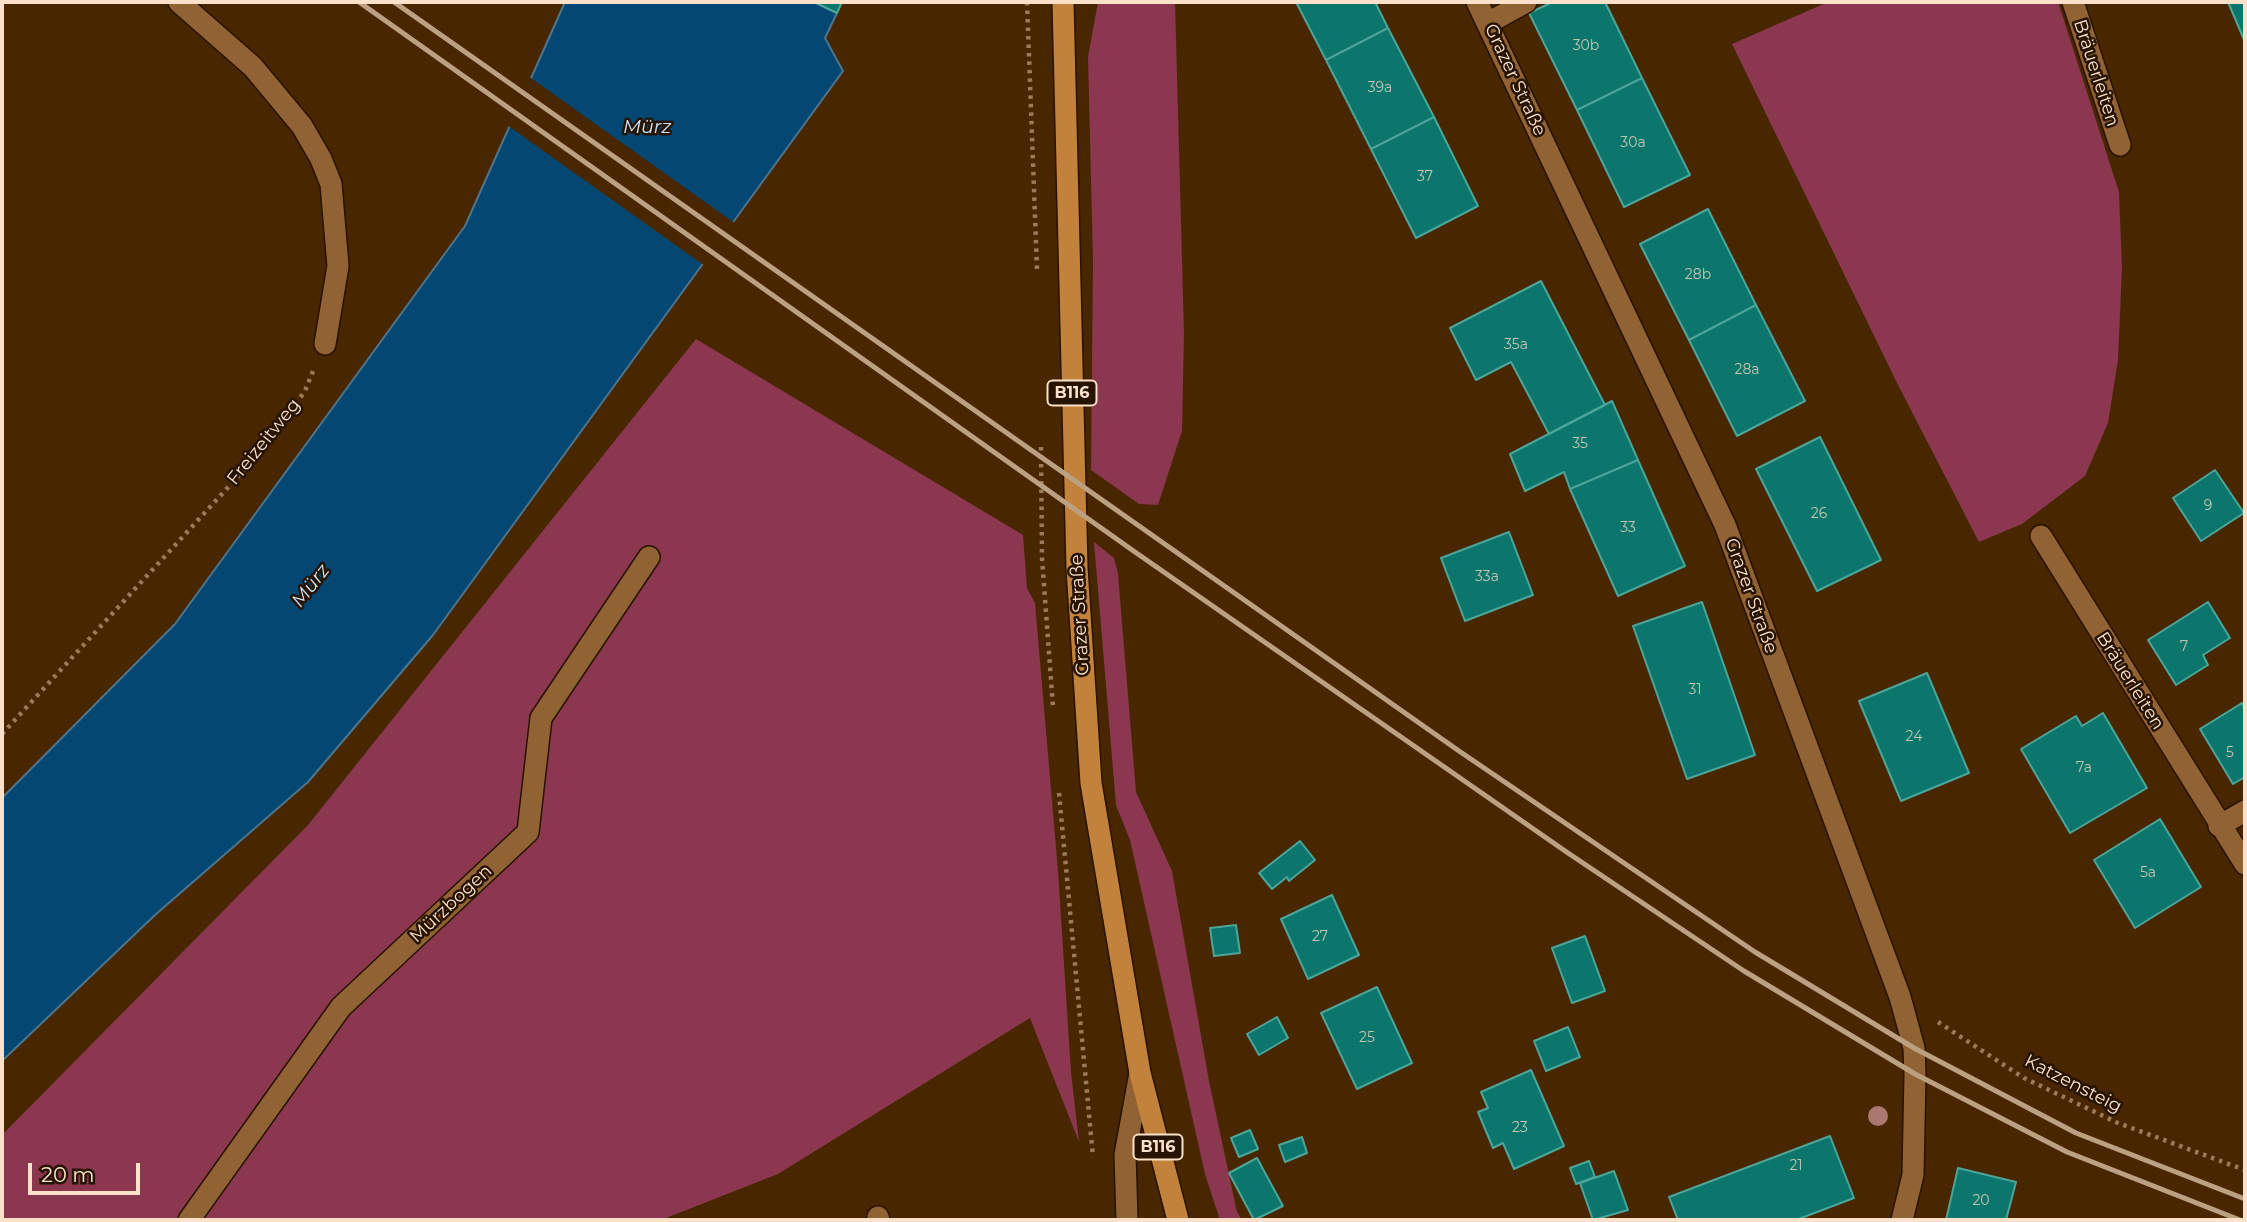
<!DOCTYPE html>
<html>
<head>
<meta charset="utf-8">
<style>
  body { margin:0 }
  #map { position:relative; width:2247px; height:1222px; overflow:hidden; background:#482700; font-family:Montserrat,sans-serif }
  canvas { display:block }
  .frame { position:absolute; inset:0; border:4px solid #fbe1c9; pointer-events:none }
  .scale { position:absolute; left:28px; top:1163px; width:112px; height:32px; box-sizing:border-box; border:4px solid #fbe1c9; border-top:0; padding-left:9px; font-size:21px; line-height:24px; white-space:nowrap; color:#fbe1c9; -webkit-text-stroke:5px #261302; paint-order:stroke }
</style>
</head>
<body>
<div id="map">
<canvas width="2247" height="1222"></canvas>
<div class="frame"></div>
<div class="scale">20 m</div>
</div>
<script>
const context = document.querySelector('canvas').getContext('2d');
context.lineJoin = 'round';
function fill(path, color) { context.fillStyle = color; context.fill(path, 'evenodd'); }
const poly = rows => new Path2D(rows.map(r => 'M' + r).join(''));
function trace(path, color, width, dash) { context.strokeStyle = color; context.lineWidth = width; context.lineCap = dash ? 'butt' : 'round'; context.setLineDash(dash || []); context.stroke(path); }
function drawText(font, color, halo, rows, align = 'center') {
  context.font = font + ' Montserrat,sans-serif'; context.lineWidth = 5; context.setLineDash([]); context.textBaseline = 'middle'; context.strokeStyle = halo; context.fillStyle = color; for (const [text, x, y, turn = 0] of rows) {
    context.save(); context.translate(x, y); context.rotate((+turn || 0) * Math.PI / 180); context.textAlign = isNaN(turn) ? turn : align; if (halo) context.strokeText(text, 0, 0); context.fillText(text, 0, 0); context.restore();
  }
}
const green = poly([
  [1098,2,1175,2,1184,333,1182,431,1158,505,1139,504,1091,470,1093,261,1088,57],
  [1828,2,2058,2,2119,192,2122,268,2118,360,2108,423,2085,476,2022,524,1979,542,1897,383,1732,44],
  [696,339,1023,535,1027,588,1035,603,1058,871,1071,1072,1079,1142,1030,1018,778,1174,661,1220,2,1220,2,1135,308,825],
  [1094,542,1114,558,1118,574,1136,792,1172,871,1209,1081,1237,1212,1242,1220,1220,1220,1205,1174,1130,840,1116,805]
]);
const water = poly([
  [565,2,814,2,837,13,825,38,843,71,433,635,308,782,155,915,2,1061,2,798,175,624,465,226,565,2]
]);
const pier = poly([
  [528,76,736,224,705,266,507,125]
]);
const building = poly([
  [814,2,842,2,837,13,814,2],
  [1296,2,1375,2,1388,28,1326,60,1296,2],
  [1553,2,1605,2,1642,78,1577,110,1529,13,1553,2],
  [2228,2,2245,2,2245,42,2228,2],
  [1388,28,1434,117,1371,149,1326,60,1388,28],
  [1642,78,1690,175,1624,207,1577,110,1642,78],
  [1434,117,1478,206,1416,238,1371,149,1434,117],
  [1708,209,1756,305,1689,340,1640,244,1708,209],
  [1541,281,1605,405,1549,434,1511,362,1476,380,1450,328,1541,281],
  [1756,305,1805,401,1737,436,1689,340,1756,305],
  [1612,401,1638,460,1570,489,1564,472,1525,491,1510,454,1612,401],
  [1820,437,1881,560,1817,591,1756,469,1820,437],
  [1638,460,1685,566,1618,596,1570,489,1638,460],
  [2215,470,2244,513,2201,541,2173,498,2215,470],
  [1509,532,1533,595,1465,621,1441,558,1509,532],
  [1702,602,1755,755,1687,779,1633,626,1702,602],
  [2208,602,2230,638,2203,655,2208,665,2176,685,2148,640,2208,602],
  [1927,673,1969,773,1901,801,1859,701,1927,673],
  [2242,703,2245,709,2245,777,2233,784,2200,729,2242,703],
  [2103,713,2147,788,2070,833,2021,749,2076,716,2082,726,2103,713],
  [2160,819,2201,887,2135,928,2094,860,2160,819],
  [1300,841,1315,860,1289,881,1287,877,1272,889,1259,873,1300,841],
  [1332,895,1359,955,1308,979,1281,919,1332,895],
  [1236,925,1240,953,1214,956,1210,928,1236,925],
  [1585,936,1605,991,1572,1003,1552,948,1585,936],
  [1377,987,1412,1063,1357,1089,1321,1013,1377,987],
  [1277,1017,1288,1038,1259,1055,1247,1034,1277,1017],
  [1568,1027,1580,1057,1546,1071,1534,1041,1568,1027],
  [1531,1070,1564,1146,1514,1169,1503,1143,1493,1148,1478,1112,1488,1108,1481,1092,1531,1070],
  [1250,1130,1258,1149,1239,1157,1231,1138,1250,1130],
  [1830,1136,1854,1198,1796,1220,1678,1220,1669,1197,1830,1136],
  [1302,1137,1307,1153,1285,1162,1279,1145,1302,1137],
  [1257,1158,1283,1206,1254,1220,1229,1173,1257,1158],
  [1589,1161,1595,1177,1576,1184,1570,1168,1589,1161],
  [1958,1168,2016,1182,2006,1220,1946,1220,1958,1168],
  [1614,1171,1628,1210,1593,1220,1580,1183,1614,1171]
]);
const path = poly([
  [1027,2,1037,270],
  [1041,447,1042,558,1053,707],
  [2,734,265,447,305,391,313,371],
  [1059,793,1093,1157],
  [1938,1022,2024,1078,2118,1123,2245,1170]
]);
const minor = poly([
  [179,2,253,67,302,126,321,159,331,184,338,266,325,344],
  [1477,2,1725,525,1900,997,1914,1048,1915,1074,1913,1175,1902,1220],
  [2073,2,2120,145],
  [1488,23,1526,2],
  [2041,536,2245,864],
  [2219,826,2245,811],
  [878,1217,879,1220],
  [189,1220,341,1007,528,832,541,718,649,557],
  [1127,1220,1125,1155,1140,1073]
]);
const major = poly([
  [1063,2,1077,568,1091,783,1140,1073,1178,1220]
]);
const rail = poly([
  [359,2,1135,552,1568,853,1744,971,1915,1074,2067,1152,2240,1220],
  [394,2,1459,751,1755,952,1914,1048,2076,1133,2245,1199]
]);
const trees = [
  [1878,1116]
];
const numberNames = [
  ["30b",1586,46],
  ["39a",1380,88],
  ["30a",1633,143],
  ["37",1425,177],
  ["28b",1698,275],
  ["35a",1516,345],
  ["28a",1747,370],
  ["35",1580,444],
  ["9",2208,506],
  ["26",1819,514],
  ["33",1628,528],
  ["33a",1487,577],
  ["7",2184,647],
  ["31",1695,690],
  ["24",1914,737],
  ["5",2230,753],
  ["7a",2084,768],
  ["5a",2148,873],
  ["27",1320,937],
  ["25",1367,1038],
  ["23",1520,1128],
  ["21",1796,1166],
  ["20",1981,1201]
];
const shields = [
  [1072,393,49],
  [1158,1147,49]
];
const shieldNames = [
  ["B116",1072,393],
  ["B116",1158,1147]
];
const streetNames = [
  ["Bräuerleiten",2096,73,72],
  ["Grazer Straße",1515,80,65],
  ["Freizeitweg",264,442,-51],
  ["Grazer Straße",1751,596,70],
  ["Grazer Straße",1080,615,-93],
  ["Bräuerleiten",2130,681,58],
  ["Mürzbogen",451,904,-43],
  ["Katzensteig",2073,1084,27]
];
const waterNames = [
  ["Mürz",647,127],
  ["Mürz",311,586,-52]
];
fill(green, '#8a374f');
fill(water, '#034772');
trace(water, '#4d758c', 2);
fill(pier, '#482700');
fill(building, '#0d766c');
trace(building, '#4ca59a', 2);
trace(minor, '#281200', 24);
trace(major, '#281200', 24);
trace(path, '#997b5b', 4.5, [3.5, 5]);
trace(minor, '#916334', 21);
trace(major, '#c3823b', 21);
trace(rail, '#bca082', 5);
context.fillStyle = '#aa786f';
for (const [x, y] of trees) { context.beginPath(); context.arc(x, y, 10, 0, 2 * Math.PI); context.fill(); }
drawText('14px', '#c0c6b2', null, numberNames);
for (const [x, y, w] of shields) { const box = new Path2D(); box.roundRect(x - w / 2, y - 12.5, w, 25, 5); context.fillStyle = '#261302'; context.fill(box); trace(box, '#fbe1c9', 2); }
drawText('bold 16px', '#fbe1c9', null, shieldNames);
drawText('18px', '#fbe1c9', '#261302', streetNames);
drawText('italic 19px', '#cde4f9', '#261302', waterNames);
</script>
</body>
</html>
